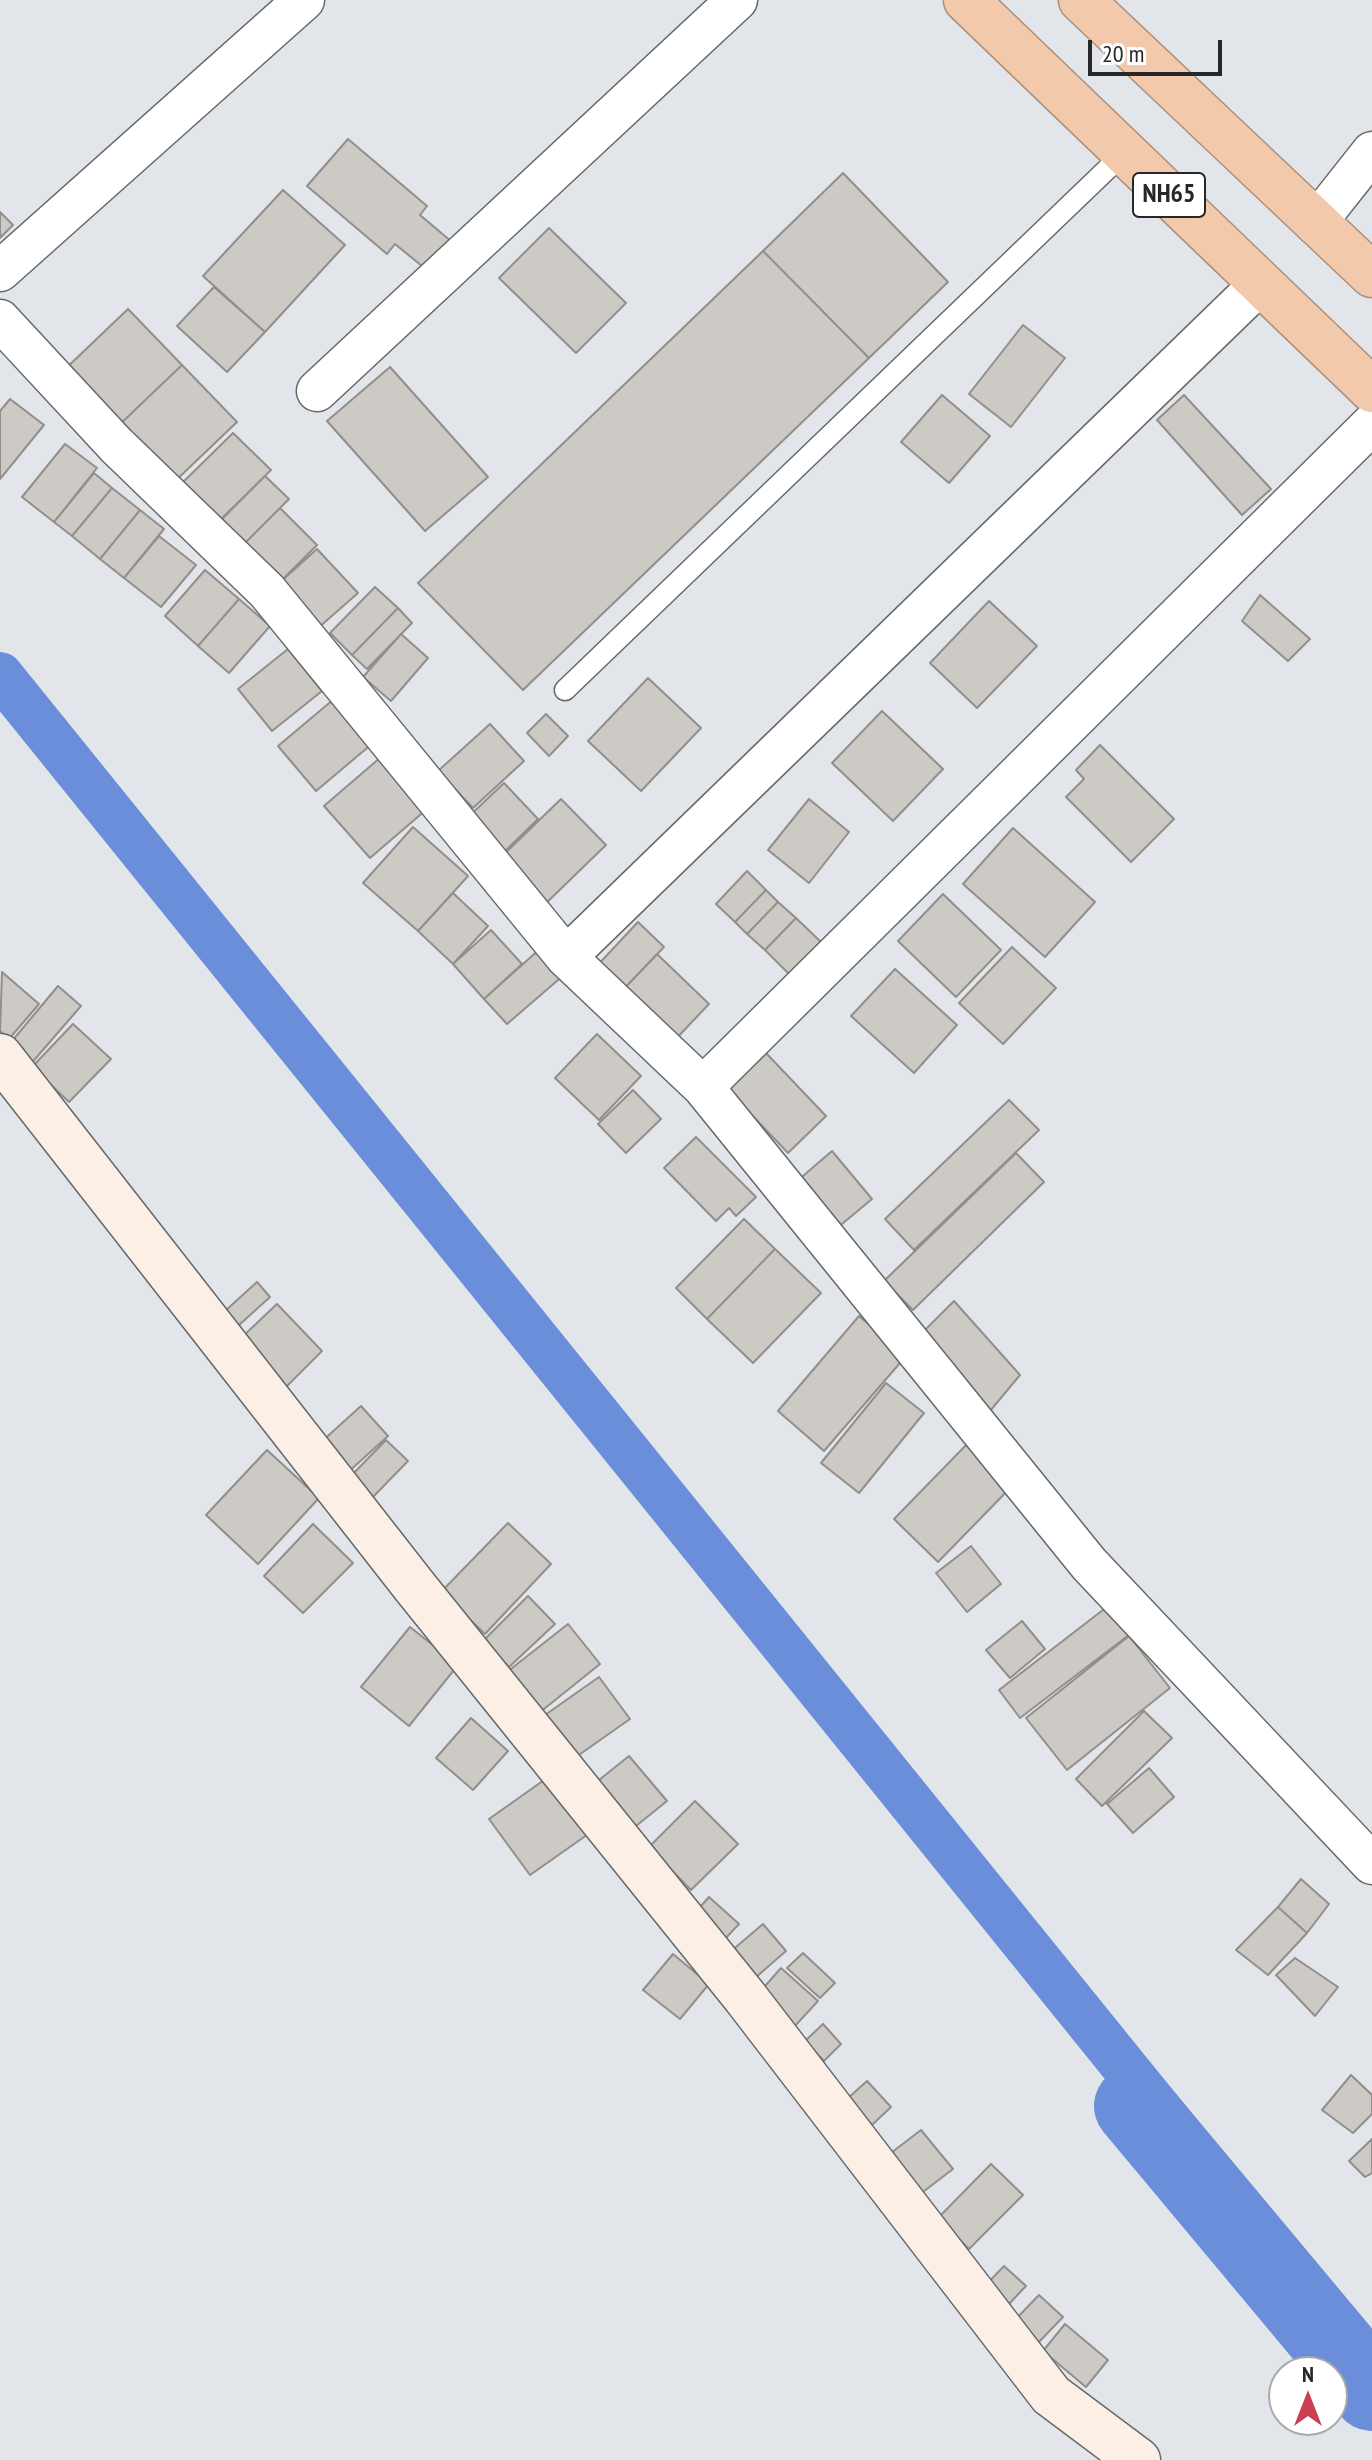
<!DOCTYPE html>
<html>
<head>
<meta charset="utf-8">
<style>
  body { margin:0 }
  #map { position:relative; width:1372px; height:2460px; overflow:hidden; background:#e2e6ea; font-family:"PT Sans Narrow",sans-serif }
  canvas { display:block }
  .north { position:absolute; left:1268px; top:2356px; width:80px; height:80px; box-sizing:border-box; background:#fff; border:2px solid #a8a9a9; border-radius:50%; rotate:0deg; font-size:22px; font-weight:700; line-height:32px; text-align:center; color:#252728 }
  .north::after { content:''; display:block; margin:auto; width:28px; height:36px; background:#ce3e52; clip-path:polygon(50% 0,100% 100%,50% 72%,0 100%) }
  .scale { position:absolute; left:1088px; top:40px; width:134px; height:36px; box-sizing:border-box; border:4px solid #252728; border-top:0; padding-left:10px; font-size:24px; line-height:28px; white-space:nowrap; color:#252728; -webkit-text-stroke:6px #fff; paint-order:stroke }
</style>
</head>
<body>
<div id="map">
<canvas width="1372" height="2460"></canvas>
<div class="north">N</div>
<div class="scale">20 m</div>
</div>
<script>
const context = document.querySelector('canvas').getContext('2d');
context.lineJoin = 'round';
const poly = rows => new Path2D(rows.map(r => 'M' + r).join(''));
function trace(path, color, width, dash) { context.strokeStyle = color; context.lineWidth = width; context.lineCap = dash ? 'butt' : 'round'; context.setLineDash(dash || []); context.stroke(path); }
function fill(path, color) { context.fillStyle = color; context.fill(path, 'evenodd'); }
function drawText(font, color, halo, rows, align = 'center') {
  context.font = font + ' "PT Sans Narrow",sans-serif'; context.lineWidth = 7; context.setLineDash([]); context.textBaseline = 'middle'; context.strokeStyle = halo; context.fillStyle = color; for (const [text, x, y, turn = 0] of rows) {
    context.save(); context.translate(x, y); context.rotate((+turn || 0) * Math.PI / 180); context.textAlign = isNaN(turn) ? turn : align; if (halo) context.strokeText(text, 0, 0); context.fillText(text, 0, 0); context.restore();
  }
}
const canal = poly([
  [0,675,1372,2373]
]);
const river = poly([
  [1134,2106,1372,2391]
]);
const building = poly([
  [348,139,427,206,420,215,452,242,428,271,395,244,387,254,307,186,348,139],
  [843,173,948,282,869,358,763,251,843,173],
  [283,190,345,245,265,332,203,276,283,190],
  [0,212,13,225,0,238,0,212],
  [549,228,626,303,576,353,499,278,549,228],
  [763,251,869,358,523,690,418,583,763,251],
  [214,287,265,332,227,372,177,326,214,287],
  [128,309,182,365,115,429,61,373,128,309],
  [1023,325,1065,358,1011,427,969,394,1023,325],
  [182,365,237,422,170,486,115,429,182,365],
  [390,367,488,477,425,531,327,421,390,367],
  [942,395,990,436,949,483,901,442,942,395],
  [1184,395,1271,489,1242,515,1157,420,1184,395],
  [10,399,44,425,0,479,0,411,10,399],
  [233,433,271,470,212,528,175,490,233,433],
  [65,444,97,468,54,522,22,497,65,444],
  [94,473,112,488,72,536,54,522,94,473],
  [265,476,289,499,240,548,216,525,265,476],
  [112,488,140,510,100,559,72,536,112,488],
  [280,508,317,545,277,585,240,548,280,508],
  [140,510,164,529,124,578,100,559,140,510],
  [159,536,196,565,161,607,124,578,159,536],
  [317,549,358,593,317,629,277,585,317,549],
  [205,570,239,599,198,646,165,616,205,570],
  [375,587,398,608,352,655,330,633,375,587],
  [1260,595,1310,639,1288,661,1242,621,1260,595],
  [239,599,270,626,229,673,198,646,239,599],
  [989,601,1037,646,977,708,930,663,989,601],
  [398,608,412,623,367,669,352,655,398,608],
  [401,634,428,658,391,701,363,677,401,634],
  [288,649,322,691,272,731,238,689,288,649],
  [648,678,701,728,641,791,588,741,648,678],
  [334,699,373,743,316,791,278,746,334,699],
  [882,711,943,769,893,821,832,763,882,711],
  [546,714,568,736,549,756,527,733,546,714],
  [490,724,524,761,473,808,438,771,490,724],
  [1100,745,1174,819,1131,862,1066,797,1084,779,1076,770,1100,745],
  [381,757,427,809,370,858,324,806,381,757],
  [504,783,538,819,498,858,463,822,504,783],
  [561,799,606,845,540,909,495,863,561,799],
  [809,799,849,832,809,883,768,850,809,799],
  [413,827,468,876,418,931,363,883,413,827],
  [1013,828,1095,902,1045,957,963,884,1013,828],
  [747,871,766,890,735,922,716,904,747,871],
  [766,890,778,902,747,934,735,922,766,890],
  [453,893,488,926,453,964,418,931,453,893],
  [943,894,1001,950,956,997,898,941,943,894],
  [778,902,796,918,765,950,747,934,778,902],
  [796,918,823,944,791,976,765,950,796,918],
  [638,922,664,947,620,993,594,969,638,922],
  [491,930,522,964,484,999,453,964,491,930],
  [542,947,565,974,507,1024,484,999,542,947],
  [1012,947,1056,988,1003,1044,959,1003,1012,947],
  [657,954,709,1004,672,1043,620,993,657,954],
  [895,969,957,1025,914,1073,851,1016,895,969],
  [2,972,39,1004,9,1039,0,1031,2,972],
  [58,986,81,1006,29,1066,7,1047,58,986],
  [73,1024,111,1059,69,1102,32,1067,73,1024],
  [597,1034,641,1076,599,1120,555,1078,597,1034],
  [766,1053,826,1116,788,1153,728,1090,766,1053],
  [633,1090,661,1119,626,1153,598,1124,633,1090],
  [1009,1100,1039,1130,914,1250,885,1219,1009,1100],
  [696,1137,756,1197,736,1216,729,1208,716,1221,664,1168,696,1137],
  [832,1151,872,1199,836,1229,796,1182,832,1151],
  [1016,1153,1044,1182,913,1310,884,1281,1016,1153],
  [744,1219,775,1249,707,1319,676,1288,744,1219],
  [775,1249,821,1293,753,1363,707,1319,775,1249],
  [257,1282,270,1297,238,1326,225,1311,257,1282],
  [954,1301,1020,1375,985,1417,920,1335,954,1301],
  [277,1304,322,1351,286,1387,240,1339,277,1304],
  [859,1316,906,1356,824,1451,778,1411,859,1316],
  [886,1383,924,1413,859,1493,821,1463,886,1383],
  [361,1406,388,1436,346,1474,319,1444,361,1406],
  [386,1440,408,1461,370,1500,348,1479,386,1440],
  [971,1440,1015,1483,938,1562,894,1519,971,1440],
  [267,1450,319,1498,258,1564,206,1515,267,1450],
  [508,1523,551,1564,485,1634,441,1592,508,1523],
  [313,1524,353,1563,303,1613,264,1576,313,1524],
  [971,1546,1001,1584,967,1612,936,1573,971,1546],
  [528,1596,555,1624,509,1667,483,1641,528,1596],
  [1112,1603,1134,1631,1020,1718,999,1690,1112,1603],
  [1022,1621,1045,1649,1010,1678,986,1650,1022,1621],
  [568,1624,600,1664,539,1713,507,1672,568,1624],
  [410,1627,458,1665,409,1726,361,1687,410,1627],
  [1129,1636,1170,1688,1067,1770,1026,1718,1129,1636],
  [599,1677,630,1719,576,1757,545,1715,599,1677],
  [1144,1711,1172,1738,1102,1806,1076,1779,1144,1711],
  [471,1718,508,1751,473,1790,436,1758,471,1718],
  [629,1756,667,1801,631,1830,594,1784,629,1756],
  [1149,1768,1174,1797,1133,1833,1107,1804,1149,1768],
  [554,1773,594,1830,530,1875,489,1819,554,1773],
  [695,1801,738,1844,691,1890,649,1847,695,1801],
  [1301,1879,1329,1904,1307,1933,1278,1907,1301,1879],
  [709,1897,739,1924,723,1941,693,1915,709,1897],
  [1278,1907,1307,1933,1268,1975,1236,1950,1278,1907],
  [763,1924,786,1951,747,1985,723,1958,763,1924],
  [803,1953,835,1983,820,1998,787,1968,803,1953],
  [673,1954,709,1984,680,2019,643,1990,673,1954],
  [1295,1958,1338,1987,1315,2016,1276,1975,1295,1958],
  [781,1968,818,2001,794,2027,758,1994,781,1968],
  [823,2024,841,2044,824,2061,805,2041,823,2024],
  [1351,2075,1372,2095,1372,2114,1353,2133,1322,2110,1351,2075],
  [867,2081,891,2107,872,2125,847,2099,867,2081],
  [921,2130,953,2169,919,2195,887,2156,921,2130],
  [1372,2139,1372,2173,1365,2177,1349,2161,1372,2139],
  [991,2164,1023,2195,969,2249,938,2218,991,2164],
  [1004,2266,1026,2286,1007,2306,985,2286,1004,2266],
  [1039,2295,1063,2317,1037,2344,1013,2322,1039,2295],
  [1065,2324,1108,2360,1086,2387,1043,2351,1065,2324]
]);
const lane = poly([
  [565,690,1124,153]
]);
const street = poly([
  [1315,224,1372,152],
  [0,271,304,0],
  [0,320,116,445,267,591,566,957,703,1087,1089,1564,1372,1864],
  [317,391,737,0],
  [566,957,1260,284],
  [703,1087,1372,424]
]);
const secondary = poly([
  [0,1056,415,1587,745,1997,1051,2395,1138,2460]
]);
const highway = poly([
  [966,0,1372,390],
  [1081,0,1372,275]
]);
const shields = [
  [1169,195,72]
];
const shieldNames = [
  ["NH65",1169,195]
];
trace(canal, '#6b8eda', 46);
trace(river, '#6b8eda', 80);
fill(building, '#cdc9c5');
trace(building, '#928e8b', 2);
trace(lane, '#64686b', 23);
trace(street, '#64686b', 43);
trace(secondary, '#64686b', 47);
trace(highway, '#aa907d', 47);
trace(lane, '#fff', 20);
trace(street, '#fff', 40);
trace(secondary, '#fbefe6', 44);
trace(highway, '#f2c9ab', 44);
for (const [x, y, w] of shields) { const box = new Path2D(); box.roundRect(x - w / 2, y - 22, w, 44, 6); context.fillStyle = '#fff'; context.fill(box); trace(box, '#252728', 2); }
drawText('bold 26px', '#252728', null, shieldNames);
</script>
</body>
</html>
